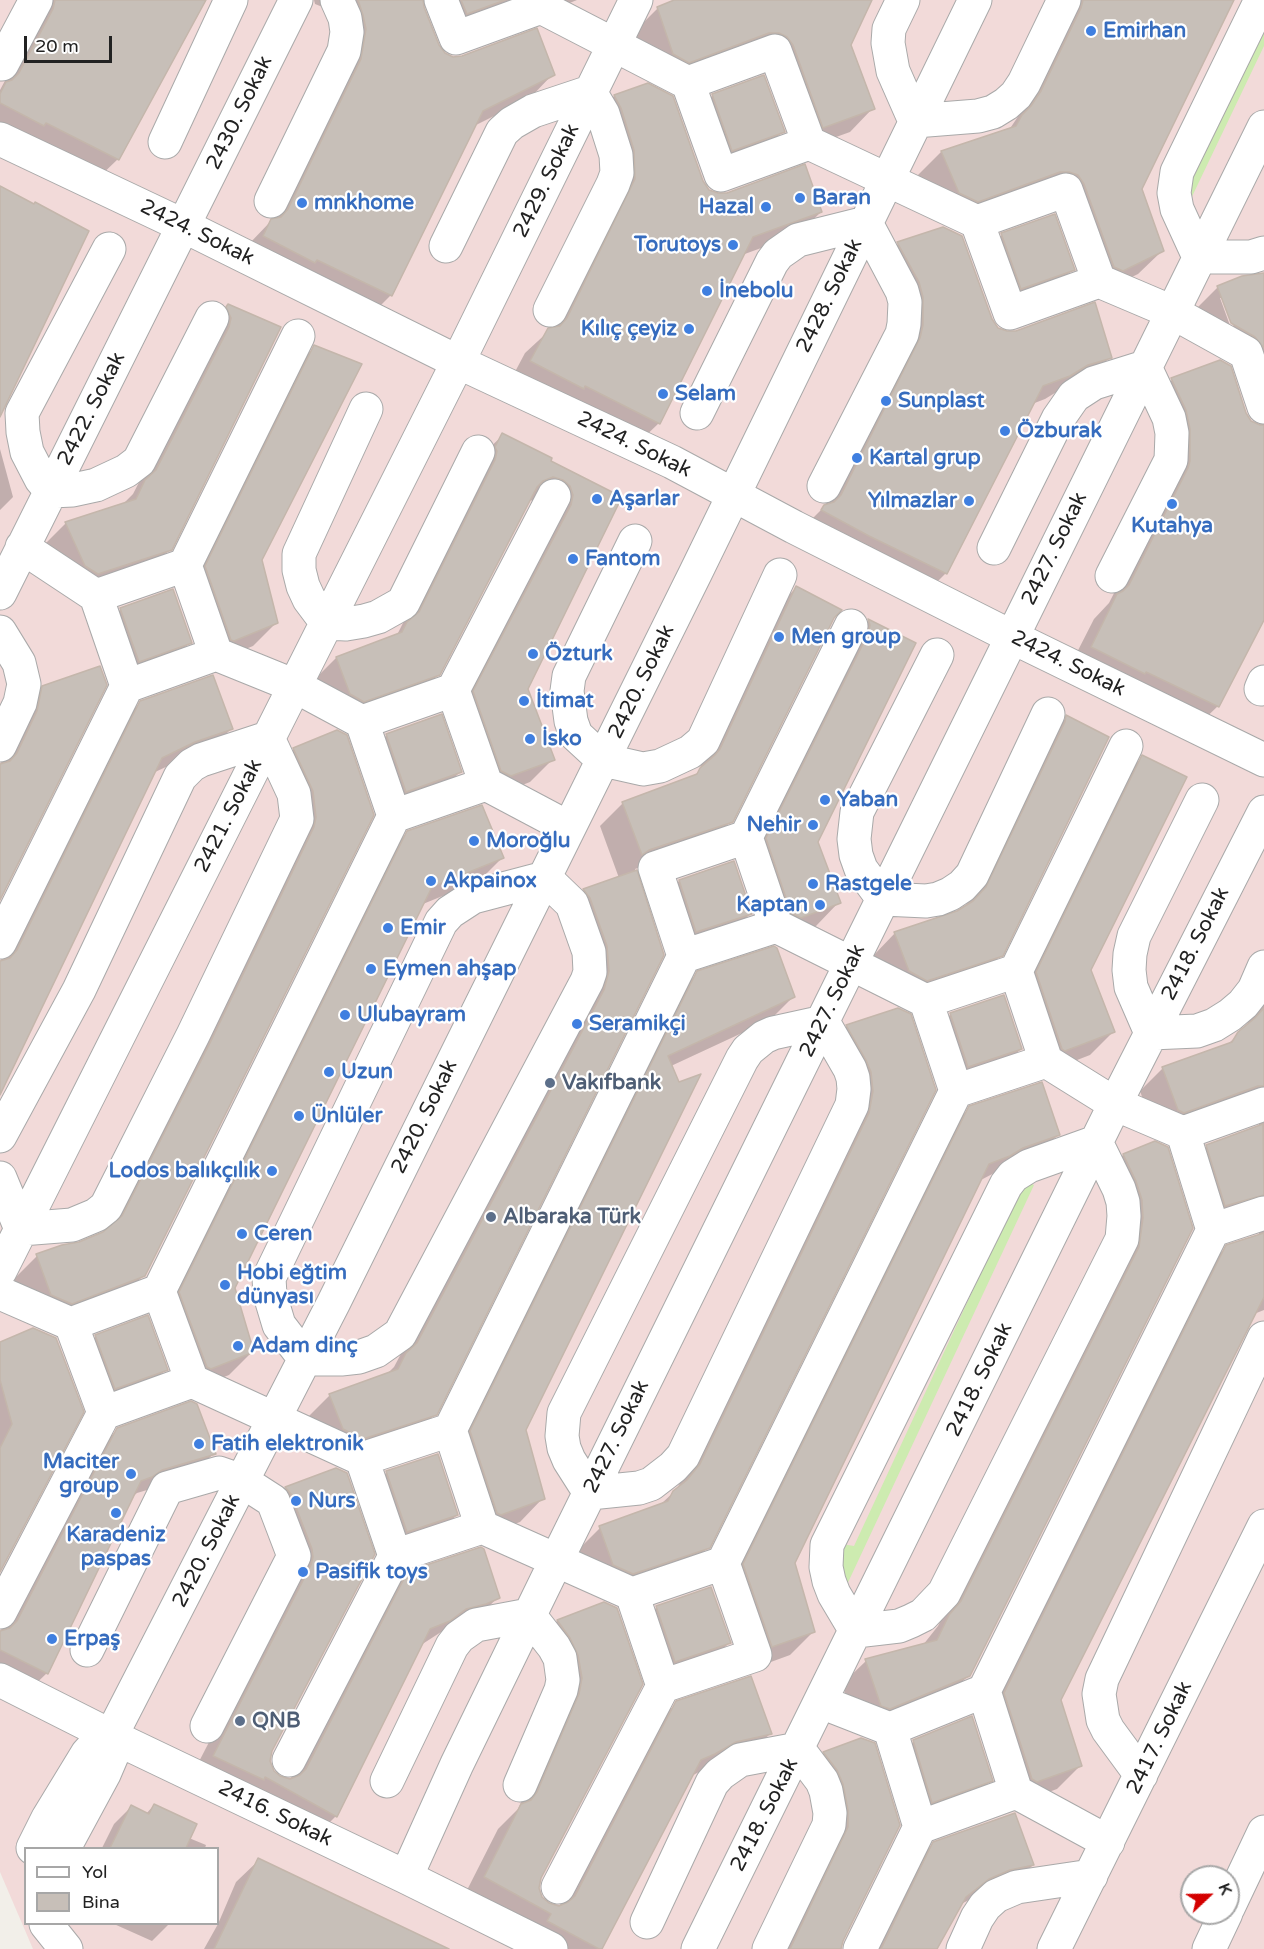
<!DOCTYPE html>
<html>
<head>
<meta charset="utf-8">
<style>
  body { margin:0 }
  #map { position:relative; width:1264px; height:1949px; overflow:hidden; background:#f2efe9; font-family:"Varela Round",sans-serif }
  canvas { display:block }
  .legend { position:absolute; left:24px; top:1847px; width:195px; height:78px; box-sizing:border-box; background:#fff; border:2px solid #a7a7a7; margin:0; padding:8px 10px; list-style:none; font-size:18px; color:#222 }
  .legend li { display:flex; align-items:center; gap:12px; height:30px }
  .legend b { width:30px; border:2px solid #a7a7a7 }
  .north { position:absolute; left:1180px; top:1865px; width:60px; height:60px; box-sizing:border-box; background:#fff; border:2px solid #a7a7a7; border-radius:50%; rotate:68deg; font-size:16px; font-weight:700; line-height:24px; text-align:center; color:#222 }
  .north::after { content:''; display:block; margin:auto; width:21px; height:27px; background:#d40000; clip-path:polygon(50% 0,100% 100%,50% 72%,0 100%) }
  .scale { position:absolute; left:24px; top:36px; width:88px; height:27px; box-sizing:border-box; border:3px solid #222; border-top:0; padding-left:8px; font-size:18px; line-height:21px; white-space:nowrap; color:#222; -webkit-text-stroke:4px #fff; paint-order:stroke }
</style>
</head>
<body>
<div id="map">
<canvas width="1264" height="1949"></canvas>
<ul class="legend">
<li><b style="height:8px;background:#fff"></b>Yol</li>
<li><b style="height:16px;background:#c7bfb8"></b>Bina</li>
</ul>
<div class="north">K</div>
<div class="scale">20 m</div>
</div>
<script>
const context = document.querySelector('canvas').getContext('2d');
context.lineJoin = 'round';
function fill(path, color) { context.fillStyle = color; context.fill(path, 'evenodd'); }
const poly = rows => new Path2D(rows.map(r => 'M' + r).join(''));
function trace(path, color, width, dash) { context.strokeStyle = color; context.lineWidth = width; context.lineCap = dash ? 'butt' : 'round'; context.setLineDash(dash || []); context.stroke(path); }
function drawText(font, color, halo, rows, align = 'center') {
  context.font = font + ' "Varela Round",sans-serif'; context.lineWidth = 4.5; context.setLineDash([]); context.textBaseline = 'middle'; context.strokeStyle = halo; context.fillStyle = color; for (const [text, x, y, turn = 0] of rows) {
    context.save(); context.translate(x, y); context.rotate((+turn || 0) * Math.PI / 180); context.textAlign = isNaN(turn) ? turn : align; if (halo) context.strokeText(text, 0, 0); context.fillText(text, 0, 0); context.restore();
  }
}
const commercial = poly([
  [0,0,1264,0,1264,1949,33,1949,0,1872],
  [26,1848,218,1848,218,1924,26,1924],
  [1192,1877,1228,1877,1228,1913,1192,1913]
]);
const grass = poly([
  [1264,21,1264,46,1187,207,1189,182],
  [1024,1180,1034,1185,844,1591,836,1543,854,1546]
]);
const shadow = poly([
  [34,0,205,0,118,159,94,182,0,138,0,90,30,34],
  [314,0,577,0,535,17,443,36,429,8,421,5,437,46,444,54,453,58,553,74,530,98,474,126,391,295,368,318,248,245,271,221,340,79,343,54,325,8,315,4],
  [678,0,871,0,849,45,873,108,850,132,800,150,770,68,650,77,634,32,658,8],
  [1067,0,1233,0,1140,189,1162,251,1138,274,1099,293,1061,207,936,216,918,175,941,152,1009,130,1017,118,1058,33],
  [648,85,708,191,718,195,821,212,797,235,742,255,659,423,635,446,508,385,525,353,551,329,612,204,591,120,614,96],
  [713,95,783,131,760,155,709,173,689,119],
  [1002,235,1073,269,1050,293,998,311,979,258],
  [898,244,991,320,996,328,1006,333,1110,357,1087,381,1063,388,1045,399,1032,404,946,573,923,596,801,530,825,506,898,363,900,321,875,267],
  [1264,274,1264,617,1218,706,1194,729,1068,670,1094,619,1109,603,1165,493,1168,453,1149,403,1172,380,1245,414,1251,423,1260,426,1241,371,1195,310,1218,287],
  [1220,298,1223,298,1235,330,1232,331],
  [228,306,279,328,170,549,147,573,74,597,43,546,66,523,122,505,133,494,206,351,205,329],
  [315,347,260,560,276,623,253,646,209,664,183,591,291,370],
  [503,435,549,462,620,498,526,689,553,759,530,782,487,799,451,716,539,502,529,500,439,674,415,698,339,724,313,681,336,658,396,636,398,633,472,485,479,458],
  [0,449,13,497,0,510],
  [796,588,833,617,731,821,708,845,635,869,662,954,435,1414,412,1438,339,1462,307,1418,330,1395,386,1375,394,1367,582,1012,586,996,561,913,584,890,619,878,600,826,623,803,692,778,698,772,773,611],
  [121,609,190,642,167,666,115,684,97,632],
  [868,621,914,644,816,842,839,902,816,926,777,940,744,863,845,644],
  [43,687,0,896,0,765,14,736,20,711],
  [141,702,231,729,208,752,170,765,153,773,0,1091,0,962,117,726],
  [1067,717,1001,955,978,979,903,1003,872,957,895,933,958,913,965,908,1042,747,1044,740],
  [387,735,460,772,437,795,382,814,363,758],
  [294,749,372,815,144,1275,120,1299,28,1318,14,1279,37,1256,80,1244,103,1234,187,1068,293,841,271,772],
  [1143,757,1089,970,1113,1032,1090,1055,1041,1074,1014,997,1119,780],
  [408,832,502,858,479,881,423,904,233,1288,253,1351,229,1375,187,1392,157,1316,384,856],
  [679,881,750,914,727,937,673,955,656,904],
  [1264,962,1264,1310,1254,1314,1059,1700,1080,1766,1057,1789,1013,1805,982,1717,1203,1270,1227,1247,1259,1236,1259,1231,1202,1228,1184,1169,1207,1146,1259,1127,1259,1121,1155,1134,1140,1091,1163,1068,1226,1046,1246,1027,1259,999],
  [698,973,793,997,770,1020,671,1066,524,1430,543,1498,520,1522,477,1538,448,1456,674,996],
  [951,1014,1021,1049,997,1072,945,1090,927,1037],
  [909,1015,708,1547,685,1571,609,1596,577,1551,600,1528,660,1505,677,1489,846,1137,848,1096,824,1050,847,1026],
  [970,1108,1058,1135,1035,1158,998,1171,979,1181,794,1563,813,1632,790,1655,749,1670,721,1589,946,1131],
  [1155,1143,1191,1228,969,1675,945,1699,858,1729,842,1684,866,1661,923,1645,938,1626,1116,1272,1120,1242,1100,1178,1123,1155],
  [33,1329,0,1568,0,1344],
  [96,1336,166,1369,143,1393,92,1411,73,1360],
  [118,1429,214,1453,191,1477,137,1493,132,1497,47,1673,23,1696,0,1685,0,1632,94,1453],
  [336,1469,269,1760,272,1770,280,1778,290,1780,385,1597,409,1573,498,1597,475,1621,461,1627,441,1632,421,1645,336,1816,313,1839,190,1779,288,1589,262,1511,286,1488],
  [387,1472,457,1515,433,1538,383,1555,363,1496],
  [604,1604,538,1888,541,1897,548,1905,559,1907,653,1726,677,1703,771,1733,747,1756,711,1765,690,1777,600,1949,533,1949,462,1900,498,1829,518,1809,557,1719,556,1679,534,1644,557,1621],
  [657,1607,729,1643,706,1666,651,1685,633,1630],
  [861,1739,840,1949,779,1949,822,1811,801,1776,824,1753],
  [914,1741,991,1780,968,1803,909,1825,890,1765],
  [154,1805,189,1838,206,1845,205,1848,102,1848,114,1824,131,1807,146,1814],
  [934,1843,1033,1865,1010,1888,985,1892,961,1904,936,1949,870,1949,910,1867],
  [259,1860,446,1949,204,1949,218,1924,236,1882],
  [114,1924,169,1924,152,1941]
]);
const building = poly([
  [55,0,206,0,119,160,46,123,44,126,0,103,0,94,6,82,12,80,19,73,53,9,55,0],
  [358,0,423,0,424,7,439,45,445,53,453,57,462,56,537,28,555,75,483,111,392,296,317,260,315,263,263,236,271,219,281,217,288,209,361,59,366,29,363,15,358,0],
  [461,0,505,0,467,14,461,0],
  [674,0,872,0,851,45,875,109,823,128,793,45,787,37,779,33,769,33,689,63,673,54,657,7,674,0],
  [1083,0,1234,0,1142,189,1164,251,1123,271,1114,267,1084,184,1078,175,1069,172,1060,172,978,202,959,193,941,151,1016,126,1022,115,1031,106,1041,91,1081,8,1083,0],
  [764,75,785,132,732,151,712,94,764,75],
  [648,83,673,96,703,181,709,190,718,193,727,193,805,164,822,212,753,237,660,424,585,386,584,389,530,361,548,328,560,326,567,318,635,179,634,150,621,108,614,95,648,83],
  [0,186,34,204,35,202,89,231,0,417,0,186],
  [1055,214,1075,270,1021,289,1001,233,1055,214],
  [943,227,962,236,992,319,998,328,1007,331,1016,331,1095,302,1112,358,1088,365,1070,376,1043,386,947,574,869,536,821,510,824,505,834,502,841,495,920,338,923,325,923,297,919,282,897,242,943,227],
  [1264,273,1264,348,1255,337,1231,323,1217,286,1242,276,1264,273],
  [228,304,281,327,172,550,98,574,85,566,65,522,136,499,145,480,156,470,229,327,231,318,226,307,228,304],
  [314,345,362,364,262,560,278,623,234,641,231,640,205,566,314,345],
  [1220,360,1231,366,1246,413,1251,421,1260,425,1264,425,1264,620,1219,707,1146,672,1145,674,1091,647,1117,594,1123,591,1129,585,1188,468,1190,461,1190,429,1186,410,1171,378,1220,360],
  [502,433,552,458,551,461,622,497,528,689,555,760,511,776,501,771,473,691,571,505,573,495,570,486,563,480,553,477,543,481,537,487,440,675,364,702,350,694,336,657,402,632,407,622,419,612,495,460,497,451,495,447,502,433],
  [796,586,842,610,834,618,733,822,649,850,642,855,622,802,697,774,700,768,715,755,720,749,796,586],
  [173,589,192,643,139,662,120,608,173,589],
  [868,619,916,643,818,842,841,903,801,918,791,913,766,838,868,634,870,625,868,619],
  [100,666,107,685,0,900,0,764,10,761,17,753,37,711,42,686,100,666],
  [213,675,233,729,195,742,162,758,0,1095,0,961,10,958,17,950,140,701,213,675],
  [442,714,462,772,406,792,386,734,442,714],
  [1066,715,1109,737,1003,956,927,981,909,971,894,932,957,911,973,901,986,887,1065,722,1066,715],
  [337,730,347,735,374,815,145,1276,72,1304,51,1295,36,1254,62,1245,79,1242,103,1232,122,1216,210,1043,314,827,316,817,313,791,293,748,337,730],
  [1142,755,1187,777,1091,970,1115,1032,1065,1051,1062,1049,1036,972,1142,755],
  [482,805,504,858,432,887,235,1288,254,1352,211,1369,207,1367,179,1292,407,831,482,805],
  [734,861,752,914,696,932,679,880,734,861],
  [637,870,664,955,437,1415,363,1439,343,1429,329,1394,398,1369,406,1353,417,1343,604,990,609,971,607,946,590,898,583,889,637,870],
  [774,946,777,948,795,997,668,1056,679,1082,701,1074,526,1430,545,1499,501,1515,497,1513,470,1431,697,971,774,946],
  [1004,995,1022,1049,968,1067,950,1013,1004,995],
  [898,1008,911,1014,936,1090,710,1548,633,1574,613,1565,599,1526,668,1501,673,1491,687,1480,700,1464,869,1113,873,1091,871,1072,866,1060,846,1025,898,1008],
  [1264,1008,1264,1086,1258,1086,1184,1113,1178,1110,1162,1067,1232,1042,1238,1032,1255,1018,1264,1008],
  [1042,1082,1060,1135,1023,1148,1010,1156,989,1164,795,1563,815,1632,772,1647,743,1564,969,1106,1042,1082],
  [1263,1124,1264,1195,1225,1206,1206,1145,1263,1124],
  [1155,1141,1168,1147,1193,1228,970,1676,890,1709,881,1706,865,1659,937,1640,949,1615,961,1601,1139,1247,1143,1218,1142,1200,1136,1181,1123,1154,1155,1141],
  [1264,1233,1264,1297,1061,1700,1082,1766,1037,1782,1032,1779,1004,1693,1226,1245,1264,1233],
  [148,1315,168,1370,115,1389,95,1335,148,1315],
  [33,1328,56,1338,84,1412,0,1572,0,1448,12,1424,0,1380,0,1342,33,1328],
  [191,1401,197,1404,216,1454,162,1470,152,1477,141,1481,48,1674,0,1650,0,1631,10,1628,17,1621,117,1428,191,1401],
  [438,1454,458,1515,407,1532,386,1471,438,1454],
  [336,1468,347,1473,375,1554,272,1751,270,1761,274,1771,280,1776,290,1779,300,1775,306,1769,408,1571,481,1547,484,1549,500,1598,486,1604,466,1609,450,1621,430,1629,337,1817,265,1777,264,1780,213,1756,311,1565,313,1557,312,1549,291,1494,285,1487,336,1468],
  [711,1587,731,1643,675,1662,656,1606,711,1587],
  [604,1602,617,1608,643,1684,541,1878,539,1888,542,1897,549,1903,559,1906,568,1902,575,1896,676,1701,751,1676,772,1734,736,1742,715,1754,701,1760,602,1949,599,1949,547,1921,551,1914,484,1877,521,1804,531,1800,537,1792,579,1694,582,1678,578,1655,570,1638,557,1620,604,1602],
  [972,1716,993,1781,932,1803,913,1740,972,1716],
  [861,1738,875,1743,900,1825,843,1941,841,1949,790,1949,848,1827,848,1810,843,1784,837,1770,823,1752,861,1738],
  [154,1804,197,1824,186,1848,110,1848,131,1805,149,1814,154,1804],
  [1015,1813,1034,1865,1010,1870,989,1879,966,1897,937,1949,881,1949,933,1842,1015,1813],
  [258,1858,449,1949,214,1949,258,1858]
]);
const minor = poly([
  [441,0,456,38,541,7],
  [538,0,541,7,688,83,721,175,809,143],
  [903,0,889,29,888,43,893,71,915,121,978,116,993,112,1006,104,1016,95,1024,83,1064,0],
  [1261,0,1177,172,1174,193,1177,209,1199,257,1251,257,1264,253],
  [2,64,36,0],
  [688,83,775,51,809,143,977,222,1066,190,1099,281],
  [0,139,184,226,458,362,672,462,794,527,1012,637,1264,760],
  [165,142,231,0],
  [271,201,344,51,347,32,345,18,337,0],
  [977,222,1010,313,1099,281,1172,312,1246,353,1264,407],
  [446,246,502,132,512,123,533,111,590,92,603,114,616,155,617,173,613,184,550,310],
  [109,249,22,413,23,432,27,452,41,479,51,491,73,490,96,485,126,471,139,461,212,318],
  [366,409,299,554,299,570,303,586,309,599,327,623,346,624,364,621,378,617,403,603,478,452],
  [697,413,772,262,778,254,798,240,866,223,902,291,905,302,904,324,902,334,824,486],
  [635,541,569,676,567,691,571,721,576,735,603,760,643,769,660,766,690,752,703,741,780,575],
  [22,547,96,596],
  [994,548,1058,419,1074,396,1094,383,1145,367,1169,418,1172,433,1171,460,1112,576],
  [0,593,296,0],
  [0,632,19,663,24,684,20,703,0,745],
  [216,654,295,686,362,722],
  [937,655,857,812,854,839,856,855,861,869,883,899,926,901,938,899,950,894,962,886,972,875,1048,714],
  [127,686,96,596,185,565,298,336],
  [1261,689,1264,682],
  [486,784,569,828],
  [1202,800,1134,936,1130,954,1129,970,1131,987,1151,1033,1197,1031,1214,1025,1230,1015,1243,1004,1254,990,1264,967],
  [394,816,362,722,453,690,554,496],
  [545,878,572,904,589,952,590,972,587,981,400,1334,376,1351,359,1357,341,1359,305,1359,279,1325,270,1295,269,1278,441,922,450,912,473,897,545,878],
  [776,926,926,1001],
  [0,942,127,686,216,654,185,565],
  [684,956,776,926,746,837,851,626],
  [823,1022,850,1069,853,1078,854,1089,852,1105,683,1456,673,1467,651,1484,639,1488,590,1493,569,1460,564,1448,562,1436,564,1413,742,1059,748,1050,764,1037,773,1033,823,1022],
  [1046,1061,1115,1104,1183,1133],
  [956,1091,1046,1061,1016,971,1126,746],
  [1264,1104,1183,1133,1213,1230,1264,1213],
  [0,1136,79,990,180,777,192,765,201,760,268,738,294,794,297,819,193,1035,106,1207,96,1215,72,1225,21,1229,0,1178],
  [1096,1142,1119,1189,1123,1202,1124,1216,1122,1239,944,1593,923,1615,911,1621,899,1626,856,1631,834,1594,829,1581,826,1567,827,1545,1006,1185,1013,1176,1029,1166,1096,1142],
  [0,1271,458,362,636,0],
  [159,1291,394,816,486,784,453,690],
  [0,1293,71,1324,159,1291,192,1381],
  [71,1324,104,1413,192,1381,362,1459],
  [482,1527,632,1594],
  [395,1556,362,1459,450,1430],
  [0,1612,104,1413],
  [87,1650,167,1488,219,1473,242,1481,273,1501,294,1556,207,1726],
  [0,1680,111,1736,406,1877,551,1949],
  [663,1686,632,1594,723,1563,956,1091,926,1001,1016,971],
  [984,1691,1016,1792,920,1827,890,1729,984,1691,1213,1230],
  [821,1702,890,1729],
  [111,1736,334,1302,696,572,975,0],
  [289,1760,395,1556,482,1527,450,1430,684,956,655,868,746,837],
  [1141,1775,1108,1730,1103,1720,1099,1694,1102,1679,1264,1338],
  [387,1781,452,1646,459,1637,476,1625,529,1615,554,1647,560,1658,563,1680,561,1690,520,1785],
  [1016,1792,1108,1842],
  [33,1848,48,1818,87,1754,96,1744,111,1736],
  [64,1848,104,1774,113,1753,111,1736],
  [406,1877,457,1764,556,1561,1264,127],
  [558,1887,663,1686,755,1655,723,1563],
  [1228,1908,1264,1832],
  [647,1922,712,1783,720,1774,740,1760,798,1749,822,1781,826,1791,830,1813,829,1825,769,1949],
  [46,1924,66,1949],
  [698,1949,1115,1104,1264,812],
  [860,1949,920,1827],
  [963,1949,977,1918,985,1906,996,1896,1017,1887,1091,1876],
  [1054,1949,1264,1526],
  [1209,1949,1226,1913]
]);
const markers = [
  [1091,31,6,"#3f7fe0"],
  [800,198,6,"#3f7fe0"],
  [302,203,6,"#3f7fe0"],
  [766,207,6,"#3f7fe0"],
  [733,245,6,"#3f7fe0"],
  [707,291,6,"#3f7fe0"],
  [689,329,6,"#3f7fe0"],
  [663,394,6,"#3f7fe0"],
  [886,401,6,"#3f7fe0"],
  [1005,431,6,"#3f7fe0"],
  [857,458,6,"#3f7fe0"],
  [597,499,6,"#3f7fe0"],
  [969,501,6,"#3f7fe0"],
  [1172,504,6,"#3f7fe0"],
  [573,559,6,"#3f7fe0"],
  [779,637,6,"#3f7fe0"],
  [533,654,6,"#3f7fe0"],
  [524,701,6,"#3f7fe0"],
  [530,739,6,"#3f7fe0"],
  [825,800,6,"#3f7fe0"],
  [813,825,6,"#3f7fe0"],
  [474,841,6,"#3f7fe0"],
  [431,881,6,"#3f7fe0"],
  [813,884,6,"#3f7fe0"],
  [820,905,6,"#3f7fe0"],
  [388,928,6,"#3f7fe0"],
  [371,969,6,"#3f7fe0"],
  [345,1015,6,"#3f7fe0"],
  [577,1024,6,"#3f7fe0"],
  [329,1072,6,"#3f7fe0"],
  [550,1083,6,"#5c6f8a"],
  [299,1116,6,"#3f7fe0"],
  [272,1171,6,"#3f7fe0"],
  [491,1217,6,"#5c6f8a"],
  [242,1234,6,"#3f7fe0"],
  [225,1285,6,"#3f7fe0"],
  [238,1346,6,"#3f7fe0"],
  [199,1444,6,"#3f7fe0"],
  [131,1474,6,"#3f7fe0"],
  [296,1501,6,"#3f7fe0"],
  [116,1513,6,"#3f7fe0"],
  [303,1572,6,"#3f7fe0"],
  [52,1639,6,"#3f7fe0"],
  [240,1721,6,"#5c6f8a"]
];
const shopNames = [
  ["Emirhan",1103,31],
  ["Baran",812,198],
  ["mnkhome",314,203],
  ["Hazal",754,207,"right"],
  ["Torutoys",721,245,"right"],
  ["İnebolu",719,291],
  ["Kılıç çeyiz",677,329,"right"],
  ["Selam",675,394],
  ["Sunplast",898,401],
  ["Özburak",1017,431],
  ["Kartal grup",869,458],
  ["Aşarlar",609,499],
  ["Yılmazlar",957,501,"right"],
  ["Kutahya",1172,526,"center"],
  ["Fantom",585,559],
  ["Men group",791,637],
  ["Özturk",545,654],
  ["İtimat",536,701],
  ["İsko",542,739],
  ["Yaban",837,800],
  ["Nehir",801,825,"right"],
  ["Moroğlu",486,841],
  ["Akpainox",443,881],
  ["Rastgele",825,884],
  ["Kaptan",808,905,"right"],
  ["Emir",400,928],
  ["Eymen ahşap",383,969],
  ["Ulubayram",357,1015],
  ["Seramikçi",589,1024],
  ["Uzun",341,1072],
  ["Ünlüler",311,1116],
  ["Lodos balıkçılık",260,1171,"right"],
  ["Ceren",254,1234],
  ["Hobi eğtim",237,1273],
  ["dünyası",237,1297],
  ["Adam dinç",250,1346],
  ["Fatih elektronik",211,1444],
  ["Maciter",119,1462,"right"],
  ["group",119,1486,"right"],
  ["Nurs",308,1501],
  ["Karadeniz",116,1535,"center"],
  ["paspas",116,1559,"center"],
  ["Pasifik toys",315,1572],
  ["Erpaş",64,1639]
];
const streetNames = [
  ["2430. Sokak",240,113,-64],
  ["2429. Sokak",547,181,-64],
  ["2424. Sokak",197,233,26],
  ["2428. Sokak",830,296,-64],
  ["2422. Sokak",92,409,-63],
  ["2424. Sokak",634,445,26],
  ["2427. Sokak",1055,549,-64],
  ["2424. Sokak",1068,664,26],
  ["2420. Sokak",642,682,-64],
  ["2421. Sokak",229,816,-63],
  ["2418. Sokak",1196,944,-63],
  ["2427. Sokak",833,1001,-64],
  ["2420. Sokak",425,1117,-64],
  ["2418. Sokak",980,1380,-64],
  ["2427. Sokak",617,1437,-64],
  ["2420. Sokak",207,1551,-63],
  ["2417. Sokak",1160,1738,-64],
  ["2416. Sokak",275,1814,26],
  ["2418. Sokak",765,1815,-63]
];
const serviceNames = [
  ["Vakıfbank",562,1083],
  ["Albaraka Türk",503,1217],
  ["QNB",252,1721]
];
fill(commercial, '#f2dad9');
fill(grass, '#cdebb0');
fill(shadow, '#0003');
fill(building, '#c7bfb8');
trace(building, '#c4b6ab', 1.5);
trace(minor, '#a9a9a9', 35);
trace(minor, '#fff', 33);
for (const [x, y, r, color] of markers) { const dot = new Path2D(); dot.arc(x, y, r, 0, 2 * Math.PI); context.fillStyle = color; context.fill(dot); trace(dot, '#fff', 2); }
drawText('bold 21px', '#366cbe', '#fff', shopNames, 'left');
drawText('21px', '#222', '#fff', streetNames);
drawText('bold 21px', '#4e5e75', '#fff', serviceNames, 'left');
</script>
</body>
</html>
